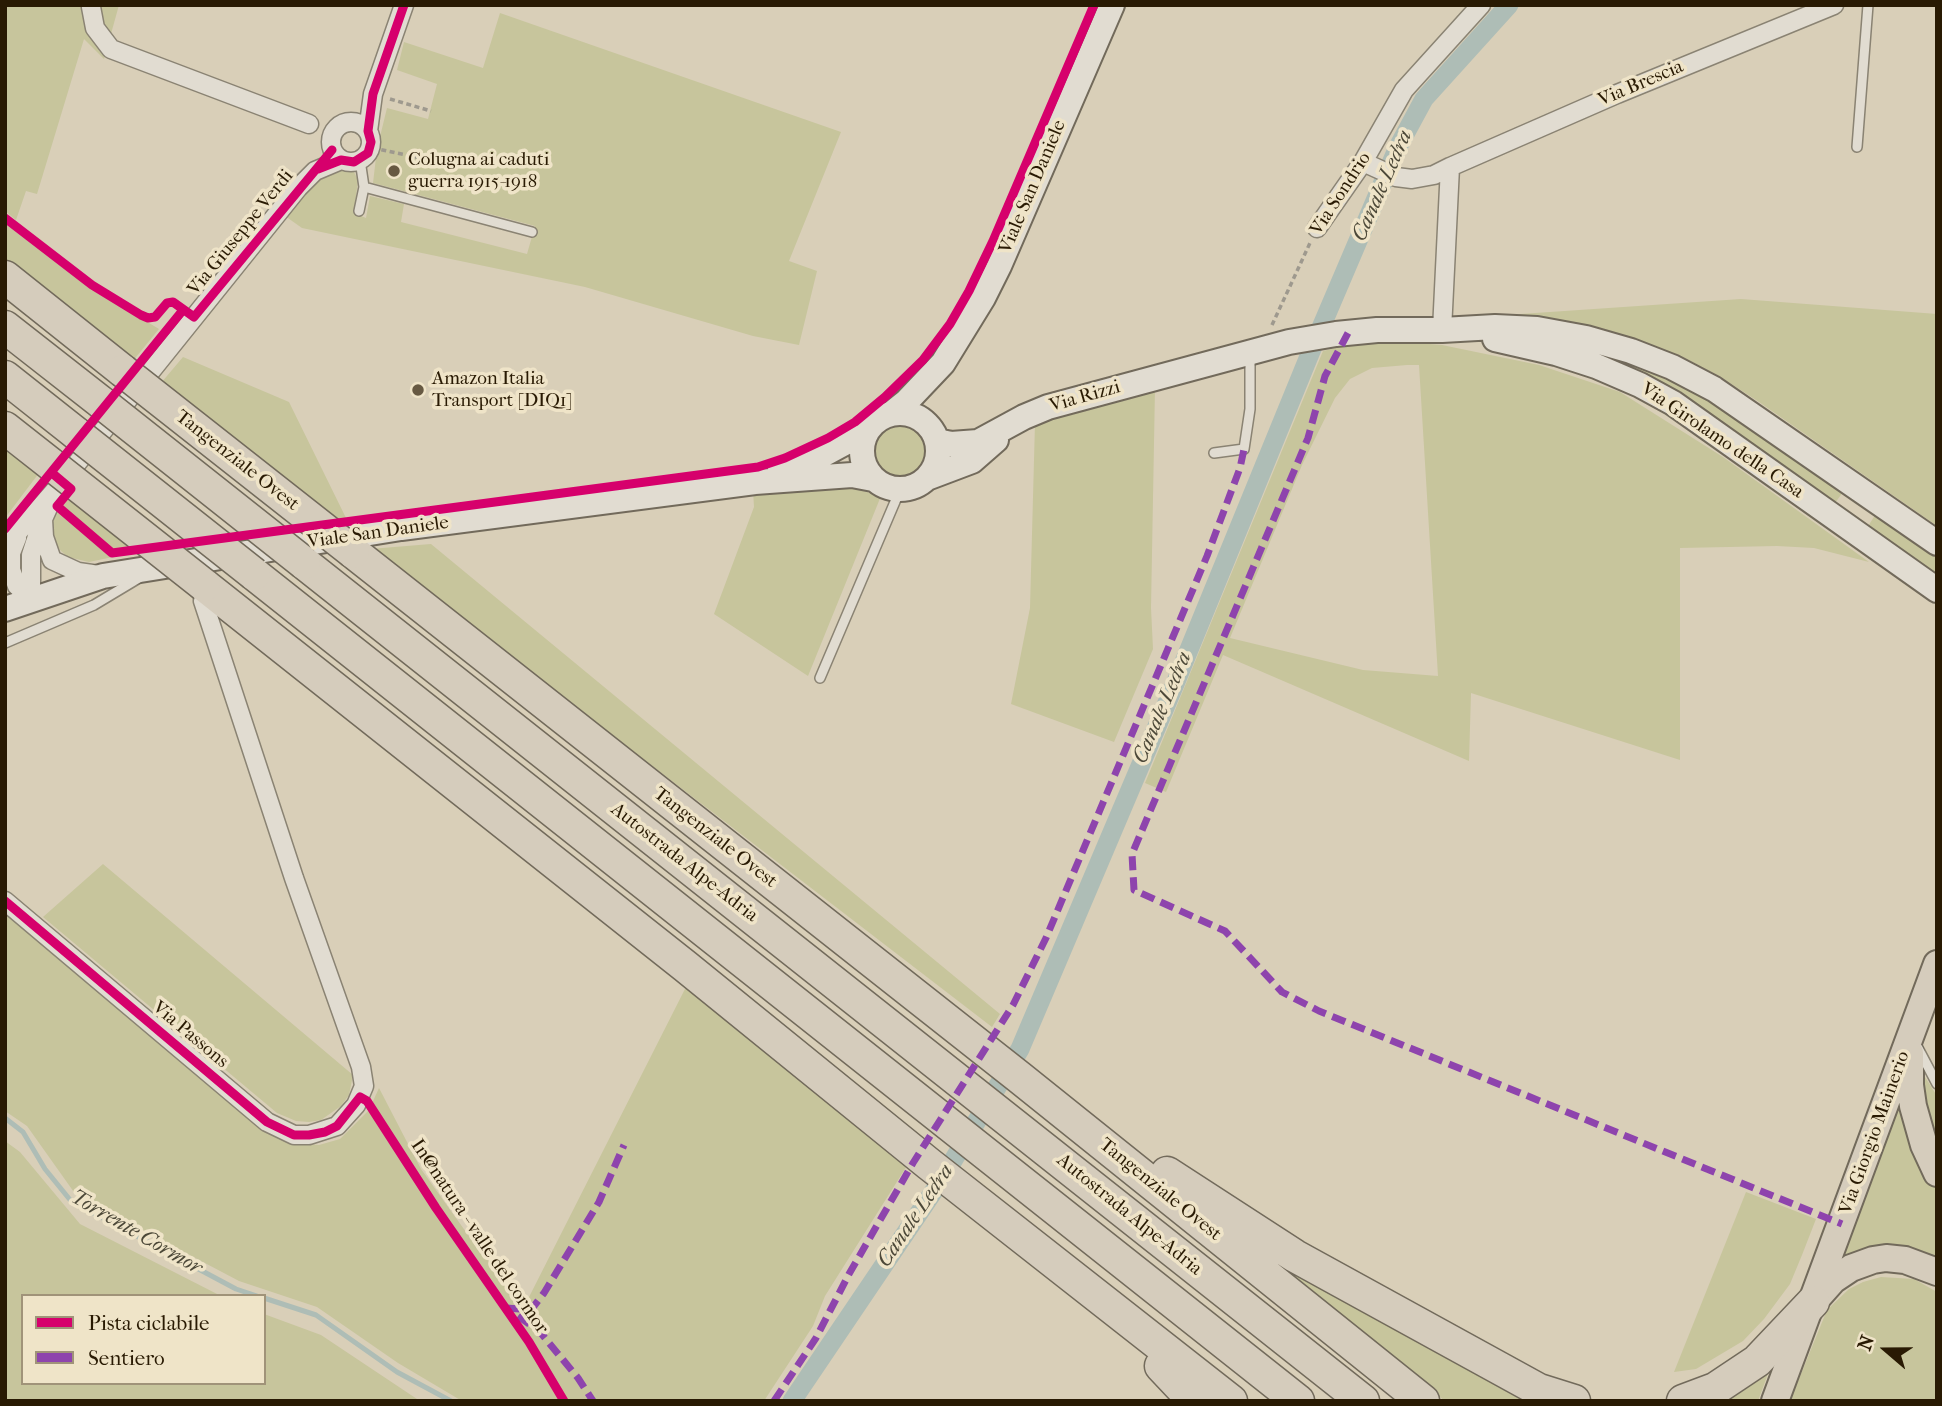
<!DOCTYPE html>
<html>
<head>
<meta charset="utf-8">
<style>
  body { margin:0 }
  #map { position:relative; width:1942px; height:1406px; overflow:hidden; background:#d9cfb8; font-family:"IM FELL French Canon",serif }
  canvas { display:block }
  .frame { position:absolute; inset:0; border:7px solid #291a03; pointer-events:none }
  .legend { position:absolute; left:21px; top:1294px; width:245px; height:91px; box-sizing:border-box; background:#efe4c8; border:2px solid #a09379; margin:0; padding:9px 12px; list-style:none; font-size:21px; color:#291a03 }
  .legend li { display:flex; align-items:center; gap:14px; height:35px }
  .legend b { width:35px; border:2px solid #a09379 }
  .north { position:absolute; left:1851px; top:1315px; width:70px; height:70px; -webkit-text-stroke:5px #efe4c8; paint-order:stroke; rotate:290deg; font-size:19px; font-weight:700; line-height:28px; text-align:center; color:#291a03 }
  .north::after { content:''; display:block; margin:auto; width:24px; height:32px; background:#291a03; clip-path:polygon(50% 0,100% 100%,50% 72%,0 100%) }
</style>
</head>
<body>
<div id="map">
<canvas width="1942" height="1406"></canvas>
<div class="frame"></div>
<ul class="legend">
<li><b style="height:9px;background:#d6006c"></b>Pista ciclabile</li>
<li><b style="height:9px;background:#8e44ad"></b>Sentiero</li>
</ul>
<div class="north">N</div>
</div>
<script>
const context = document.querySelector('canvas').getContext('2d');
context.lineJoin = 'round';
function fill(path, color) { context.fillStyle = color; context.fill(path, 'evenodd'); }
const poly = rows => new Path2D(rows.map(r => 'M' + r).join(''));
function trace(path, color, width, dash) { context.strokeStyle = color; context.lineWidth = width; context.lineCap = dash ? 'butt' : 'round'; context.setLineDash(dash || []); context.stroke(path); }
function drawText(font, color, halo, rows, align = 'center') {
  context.font = font + ' "IM FELL French Canon",serif'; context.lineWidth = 7; context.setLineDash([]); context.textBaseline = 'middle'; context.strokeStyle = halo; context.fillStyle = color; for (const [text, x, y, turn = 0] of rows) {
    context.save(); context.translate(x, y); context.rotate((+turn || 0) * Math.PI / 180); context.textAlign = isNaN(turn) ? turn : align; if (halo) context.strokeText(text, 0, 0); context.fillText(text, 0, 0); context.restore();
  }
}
const green = poly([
  [5,5,119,5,104,59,84,39,37,194,26,191,16,220,5,211],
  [500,13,841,132,789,261,817,271,799,345,753,336,585,287,302,228,285,216,308,186,320,177,347,168,354,172,358,180,354,213,366,218,370,196,404,204,401,222,527,254,535,226,373,183,377,149,387,108,428,119,437,84,397,70,404,42,483,68],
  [5,223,88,286,159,329,132,362,5,264],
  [1741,299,1937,314,1937,526,1759,402,1719,376,1679,355,1629,338,1569,323,1491,316],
  [1393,341,1442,345,1539,365,1620,392,1723,457,1869,562,1814,548,1777,546,1680,548,1680,760,1471,693,1469,761,1223,655,1166,792,1145,783,1323,351,1348,345],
  [1407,365,1419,365,1438,676,1363,670,1230,638,1302,465,1335,398,1350,379,1372,368],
  [1582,350,1649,368,1691,387,1843,492,1835,503],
  [183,357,289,402,347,520,334,522,161,383],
  [1155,388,1151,608,1153,649,1114,742,1011,704,1030,608,1035,423],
  '874 451a26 26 0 1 1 52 0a26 26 0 1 1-52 0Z',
  [5,446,39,473,5,518],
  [846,486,881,496,808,676,714,614,754,507,753,490],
  [68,497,137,552,89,562,68,557,61,551,55,544,51,528,57,511],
  [1877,512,1937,553,1937,577,1867,528],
  [431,544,1000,1014,992,1027,370,549],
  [103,864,353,1075,349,1095,341,1106,321,1120,309,1122,296,1121,277,1113,43,917],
  [5,911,297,1143,319,1145,340,1139,369,1110,379,1088,421,1169,476,1246,526,1303,686,987,910,1161,825,1296,813,1326,764,1401,462,1401,398,1363,317,1307,239,1281,76,1195,27,1126,5,1111],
  [1920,1069,1937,1096,1937,1153,1928,1134],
  [1897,1095,1937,1186,1937,1256,1909,1247,1887,1246,1842,1256],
  [5,1141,20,1152,80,1224,221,1296,23,1296,23,1383,264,1383,264,1314,321,1335,420,1401,5,1401],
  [1746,1192,1816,1219,1802,1255,1790,1284,1764,1319,1743,1341,1696,1369,1674,1372],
  [1214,1218,1539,1401,1445,1401],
  [1881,1277,1914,1279,1937,1292,1937,1401,1790,1401,1827,1310,1849,1289,1863,1282],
  [1772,1363,1758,1401,1712,1401]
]);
const stream = poly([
  [5,1118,23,1132,45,1169,71,1201,236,1289,257,1296],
  [264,1298,316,1315,397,1372,451,1401]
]);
const canal = poly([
  [792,1401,942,1179,1020,1049,1175,684,1314,344,1398,147,1424,99,1509,5]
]);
const path = poly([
  [390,99,431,111],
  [373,148,425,159],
  [1272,325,1310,243]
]);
const lane = poly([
  [1857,147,1868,5],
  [364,187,532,232],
  [359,211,364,187,360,160],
  [1214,453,1244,449,1250,409,1250,354],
  [5,643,94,605,139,578],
  [820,678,900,490],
  [1918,1048,1937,1084]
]);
const street = poly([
  [91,7,95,28,111,49,309,124],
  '331 142a20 20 0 1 1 40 0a20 20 0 1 1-40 0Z',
  [368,131,373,94,404,5],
  [1363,162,1396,177,1412,179,1434,175,1450,167],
  [1317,228,1363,162,1404,90,1481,5],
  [1442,330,1450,167,1617,94,1834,5],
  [51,501,43,519,44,537,52,560,78,572,99,575],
  [17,538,11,553,11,570,17,586,31,599],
  [5,547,57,488,298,188,315,171,341,160],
  [31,599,31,555,41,524],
  [5,901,267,1122,294,1135,309,1135,337,1126,356,1105,364,1086,361,1067,294,878,203,601]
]);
const secondary = poly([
  [1495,339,1556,353,1596,366,1640,385,1673,403,1937,590],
  '862 451a38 38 0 1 1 76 0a38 38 0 1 1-76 0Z',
  [892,413,907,401,943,363,983,298,999,266,1112,5],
  [937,441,951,444,978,442,1024,417,1048,407,1289,342,1336,334,1377,330,1442,330,1495,327,1537,329,1586,338,1631,351,1672,367,1714,389,1937,543],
  [779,473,817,458,867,431],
  [927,478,972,461,996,440],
  [5,609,103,576,401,528,755,482,852,475,873,479]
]);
const primary = poly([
  [1910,1053,1910,1085,1913,1106,1924,1145,1937,1173],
  [1817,1298,1833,1280,1851,1268,1873,1260,1886,1258,1905,1260,1937,1272],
  [1775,1401,1937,964]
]);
const highway = poly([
  [5,277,123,371],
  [5,327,102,403],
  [5,377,77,434],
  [5,428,52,465],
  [353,552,1019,1077,1423,1401],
  [304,563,1363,1401],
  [254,574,1298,1401],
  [204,585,685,966,929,1164,1231,1401],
  [1167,1173,1295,1256,1539,1390,1574,1401],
  [1161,1366,1194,1401],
  [1683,1401,1715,1389,1757,1361,1813,1302]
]);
const highwayBridge = poly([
  [123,371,353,552],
  [102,403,304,563],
  [77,434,254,574],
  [52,465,204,585]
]);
const quiet = poly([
  [1348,333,1325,376,1308,438,1132,854,1134,890,1225,931,1282,992,1319,1011,1842,1224],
  [506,1308,521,1309,534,1306,544,1293,599,1202,624,1145],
  [518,1316,540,1332,578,1378,593,1401],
  [774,1401,816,1338,849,1274,913,1163,1013,1005,1046,938,1207,556,1240,468,1244,449]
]);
const cycleway = poly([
  [318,169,341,160,354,162,368,153,371,142,368,131,373,94,404,5],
  [5,218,92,285,141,315,148,318,155,317,167,303,173,302,194,317,332,150],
  [52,473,71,489,57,506,112,553,758,467,785,458,828,438,855,422,885,397,923,360,950,324,969,291,993,241,1094,5],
  [5,529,183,310],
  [5,901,267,1122,294,1135,309,1135,325,1132,337,1126,360,1097,367,1101,436,1208,529,1342,564,1401]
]);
const markers = [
  [394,171,7,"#675942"],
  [418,390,7,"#675942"]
];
const streetNames = [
  ["Via Brescia",1641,84,-23],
  ["Viale San Daniele",1033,187,-67],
  ["Via Sondrio",1341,194,-57],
  ["Via Giuseppe Verdi",241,233,-51],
  ["Via Rizzi",1085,397,-16],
  ["Via Girolamo della Casa",1722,441,34],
  ["Tangenziale Ovest",237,461,38],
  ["Viale San Daniele",378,533,-8],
  ["Tangenziale Ovest",715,838,38],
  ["Autostrada Alpe-Adria",684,863,38],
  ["Via Passons",190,1035,40],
  ["Via Giorgio Mainerio",1875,1133,-70],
  ["Tangenziale Ovest",1160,1190,39],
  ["Autostrada Alpe-Adria",1129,1215,39],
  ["In@natura - valle del cormor",479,1237,56]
];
const poiNames = [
  ["Colugna ai caduti",408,160],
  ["guerra 1915-1918",408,182],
  ["Amazon Italia",432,379],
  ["Transport [DIQ1]",432,401]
];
const waterNames = [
  ["Canale Ledra",1383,186,-66],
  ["Canale Ledra",1163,708,-67],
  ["Canale Ledra",916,1216,-56],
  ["Torrente Cormor",136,1233,30]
];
fill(green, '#c7c59c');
trace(stream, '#aebdb6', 5);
trace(canal, '#aebdb6', 19);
trace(lane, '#8a8373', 12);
trace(street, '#8a8373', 21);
trace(secondary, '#726a5b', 28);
trace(primary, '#726a5b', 30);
trace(highway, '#726a5b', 35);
trace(path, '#9e998e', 3.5, [5, 3.5]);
trace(lane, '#e1dcd1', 9);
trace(street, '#e1dcd1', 18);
trace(secondary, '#e1dcd1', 24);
trace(primary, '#d5ccbc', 26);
trace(highway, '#d5ccbc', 32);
trace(highwayBridge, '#726a5b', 35, []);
trace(highwayBridge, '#d5ccbc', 32);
trace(quiet, '#8e44ad', 7, [14, 7]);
trace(cycleway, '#d6006c', 9);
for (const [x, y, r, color] of markers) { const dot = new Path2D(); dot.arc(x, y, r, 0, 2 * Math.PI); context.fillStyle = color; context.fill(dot); trace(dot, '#efe4c8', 2.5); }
drawText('19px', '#291a03', '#efe4c8', streetNames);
drawText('19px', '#291a03', '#efe4c8', poiNames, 'left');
drawText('italic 21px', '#4c4838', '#efe4c8', waterNames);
</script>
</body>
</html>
